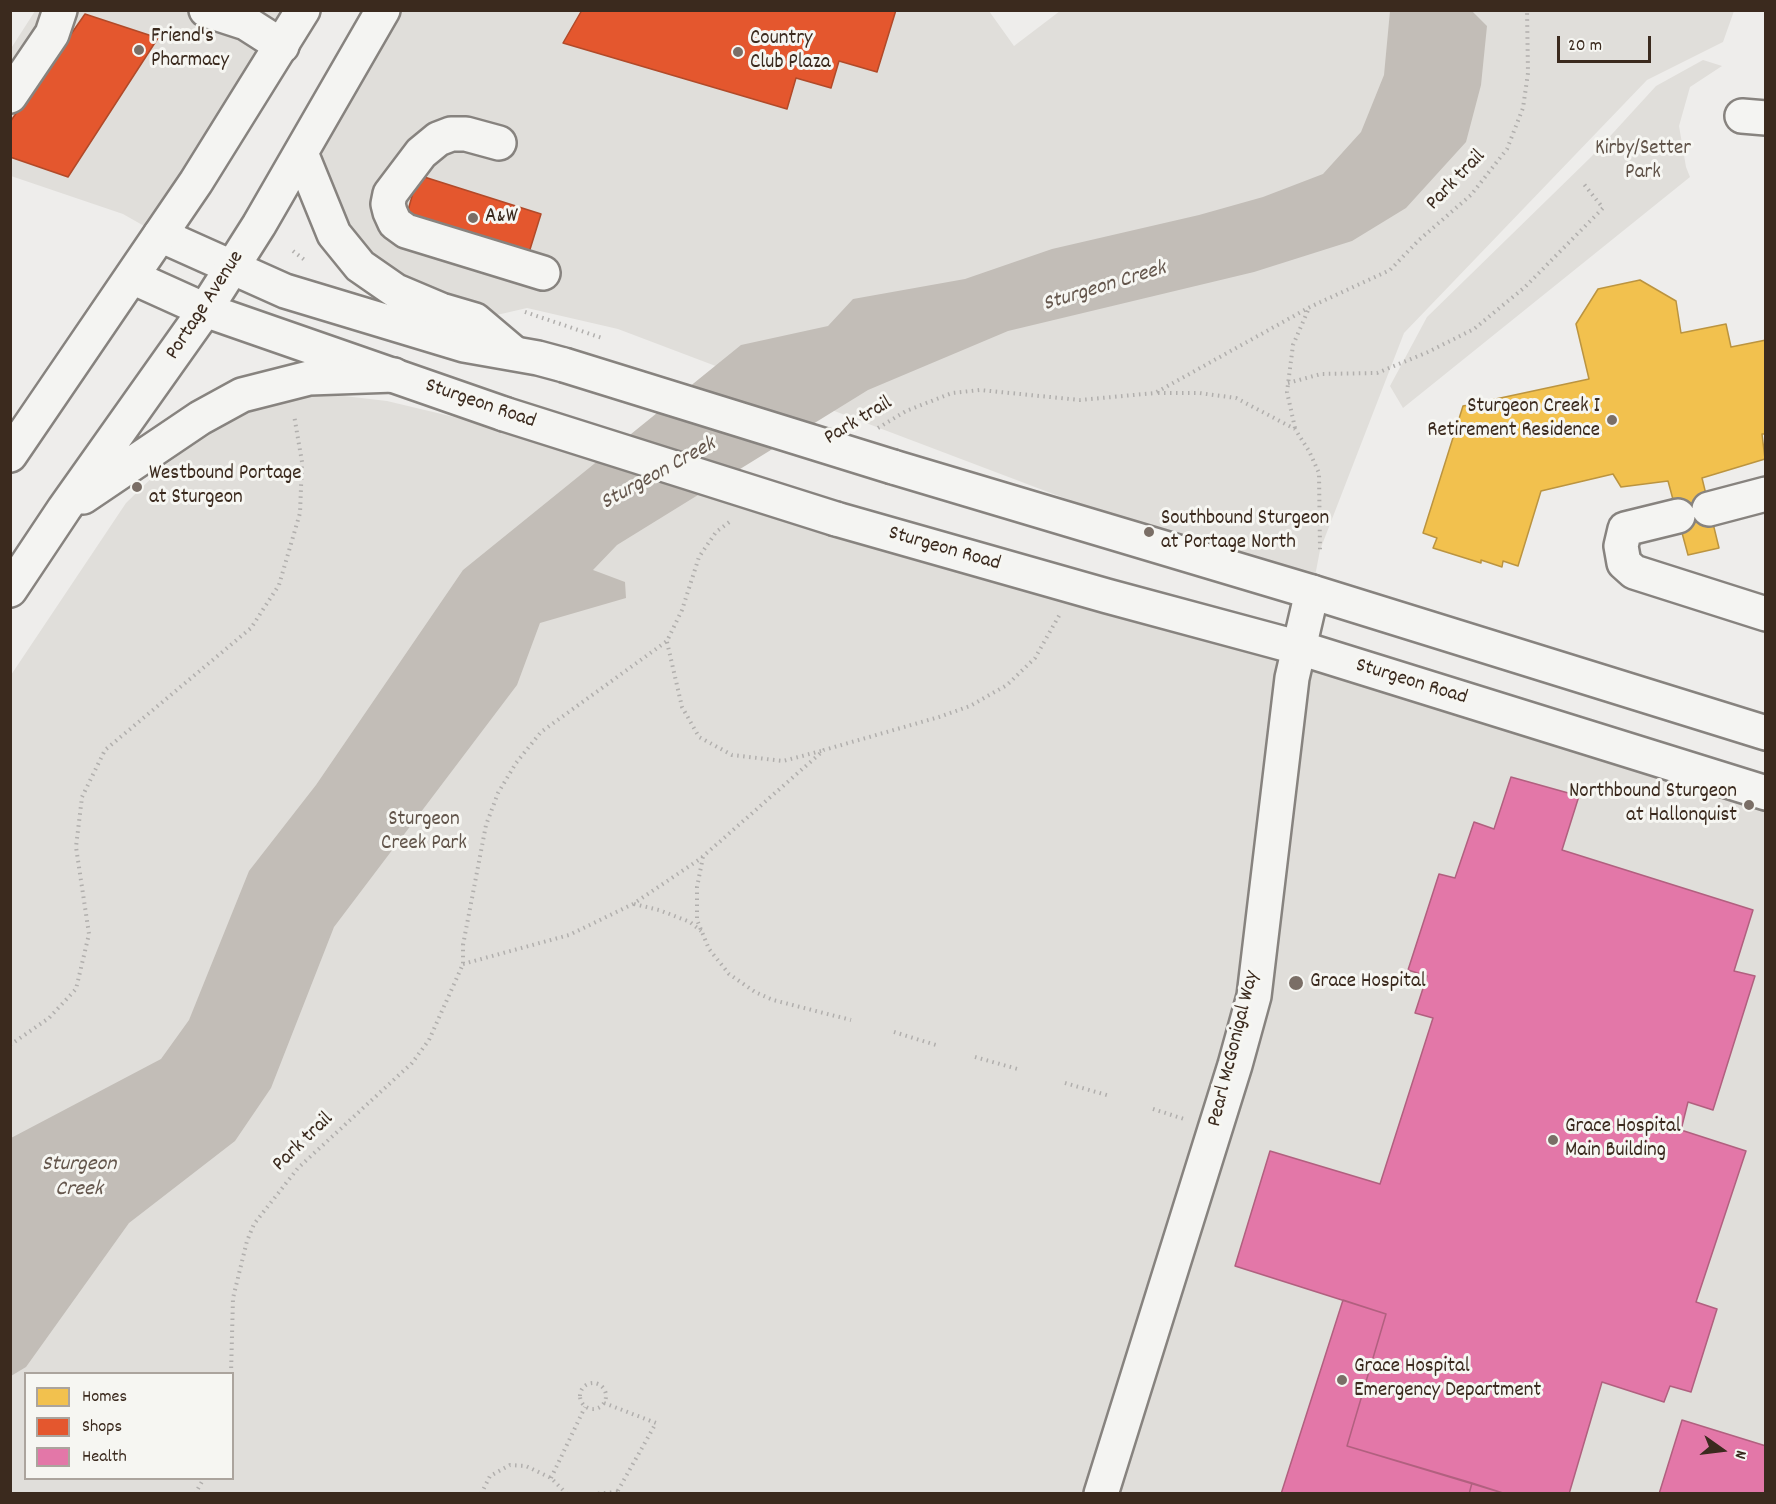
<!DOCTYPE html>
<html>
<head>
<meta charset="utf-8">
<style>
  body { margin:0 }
  #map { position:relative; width:1776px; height:1504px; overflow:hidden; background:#eeedeb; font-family:Dekko,sans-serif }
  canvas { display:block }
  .frame { position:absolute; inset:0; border:12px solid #3b2a1e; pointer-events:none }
  .legend { position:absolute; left:24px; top:1372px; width:210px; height:108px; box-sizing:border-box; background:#f6f6f2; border:2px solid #aba49d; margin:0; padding:8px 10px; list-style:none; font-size:18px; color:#3b2a1e }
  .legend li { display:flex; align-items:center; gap:12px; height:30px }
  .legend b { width:30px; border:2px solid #aba49d }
  .north { position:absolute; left:1692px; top:1420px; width:60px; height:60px; -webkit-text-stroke:4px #f6f6f2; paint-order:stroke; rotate:104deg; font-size:16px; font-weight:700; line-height:24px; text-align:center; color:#3b2a1e }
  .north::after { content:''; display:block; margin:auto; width:21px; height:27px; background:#3b2a1e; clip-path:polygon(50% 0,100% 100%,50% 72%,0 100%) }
  .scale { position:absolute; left:1557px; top:36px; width:94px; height:27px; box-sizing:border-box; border:3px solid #3b2a1e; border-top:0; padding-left:8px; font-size:18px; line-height:21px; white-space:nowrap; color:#3b2a1e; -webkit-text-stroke:4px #f6f6f2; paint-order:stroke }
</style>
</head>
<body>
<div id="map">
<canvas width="1776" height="1504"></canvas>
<div class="frame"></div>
<ul class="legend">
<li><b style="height:16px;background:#f2c14e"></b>Homes</li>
<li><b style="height:16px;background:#e4572e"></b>Shops</li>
<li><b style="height:16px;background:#e377a8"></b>Health</li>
</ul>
<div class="north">N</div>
<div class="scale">20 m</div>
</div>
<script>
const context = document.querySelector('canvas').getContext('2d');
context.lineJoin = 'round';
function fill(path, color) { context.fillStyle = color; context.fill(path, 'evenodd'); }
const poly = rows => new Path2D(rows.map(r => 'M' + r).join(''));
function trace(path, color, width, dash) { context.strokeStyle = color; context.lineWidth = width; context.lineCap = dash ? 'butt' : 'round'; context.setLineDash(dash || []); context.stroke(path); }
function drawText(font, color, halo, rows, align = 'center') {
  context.font = font + ' Dekko,sans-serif'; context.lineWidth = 6; context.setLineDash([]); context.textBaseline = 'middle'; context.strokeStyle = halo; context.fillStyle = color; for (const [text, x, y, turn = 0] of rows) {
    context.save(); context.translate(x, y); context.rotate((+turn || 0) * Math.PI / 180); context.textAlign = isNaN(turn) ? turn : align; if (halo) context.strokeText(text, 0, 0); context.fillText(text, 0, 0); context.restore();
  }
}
const built = poly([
  [35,11,303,11,160,235,123,214,11,176,10,50],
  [383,11,989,11,1014,46,1060,11,1734,11,1723,42,1647,80,1404,333,1320,550,1312,592,618,329,527,308,475,320,360,266,301,153],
  [1703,60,1722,66,1690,87,1679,126,1686,167,1690,177,1403,408,1390,386,1427,317,1591,157,1656,86],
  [327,394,387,401,475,422,504,414,1765,793,1765,1493,11,1494,11,675,126,503,165,465,224,423,279,397],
  [26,1374,232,1374,232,1478,26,1478]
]);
const water = poly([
  [1390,11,1472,11,1487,26,1481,85,1466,142,1406,208,1352,241,1254,272,1008,331,868,390,617,545,593,570,625,582,626,598,540,623,517,685,334,927,271,1088,235,1141,129,1223,26,1367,11,1376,11,1138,161,1059,189,1020,249,871,316,785,463,570,741,345,828,326,853,299,965,279,1052,249,1199,215,1263,197,1323,174,1361,132,1384,75]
]);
const homes = poly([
  [1640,280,1676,301,1681,333,1726,324,1731,347,1766,340,1766,434,1762,434,1765,459,1702,478,1719,548,1688,555,1668,481,1621,487,1613,474,1541,491,1518,566,1503,561,1502,567,1481,560,1481,563,1433,548,1437,538,1423,533,1463,406,1589,379,1576,324,1598,289,1640,280]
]);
const shops = poly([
  [582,10,896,10,877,72,839,61,831,88,796,78,787,109,563,43,582,10],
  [85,14,158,38,68,177,10,157,10,122,85,14],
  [418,175,541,214,527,259,405,221,418,175]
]);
const health = poly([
  [1511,777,1579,796,1562,850,1753,910,1734,971,1755,976,1713,1110,1688,1102,1681,1130,1746,1151,1696,1302,1717,1309,1691,1392,1670,1386,1664,1402,1602,1382,1569,1494,1506,1494,1347,1446,1386,1314,1235,1266,1270,1151,1380,1184,1433,1018,1415,1013,1427,976,1408,970,1439,874,1455,878,1474,822,1494,829,1511,777],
  [1343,1300,1386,1314,1347,1446,1472,1483,1469,1494,1281,1494,1343,1300],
  [1682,1420,1766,1446,1766,1494,1659,1494,1682,1420],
  [1472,1483,1506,1494,1469,1494,1472,1483]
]);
const path = poly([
  [293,251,306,261],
  [525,312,602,338],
  [1288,383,1321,374,1377,373,1428,352,1474,329,1525,287,1603,208,1583,183],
  [1158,393,1199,393,1236,398,1295,429,1309,451,1319,473,1320,550],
  [878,428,906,411,952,393,980,390,1080,400,1155,393,1310,307,1390,270,1419,240,1471,195,1507,149,1523,108,1528,73,1527,10],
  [1295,428,1287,392,1293,345,1309,308],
  [667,642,682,707,699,737,732,755,783,761,821,751],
  [703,857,697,887,697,920,709,949,729,974,755,992,773,1000,851,1020],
  [634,904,659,910,690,922,701,931],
  [463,964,569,935,633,904,700,859,824,750,939,717,970,706,1007,685,1035,658,1060,614],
  [894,1032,936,1045],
  [10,1045,49,1018,76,989,89,934,76,847,82,797,105,750,251,628,279,585,300,513,302,462,294,415],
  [975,1057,1021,1070],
  [1065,1083,1110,1096],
  [1153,1109,1184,1119],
  [231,1374,233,1298,247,1241,254,1224,298,1168,412,1063,429,1040,463,964,463,945,486,825,498,793,516,763,541,732,667,641,682,610,699,557,716,532,732,520],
  '580 1396a13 13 0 1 1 26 0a13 13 0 1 1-26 0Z',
  [604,1403,656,1423,616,1494],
  [551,1478,585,1407],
  [195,1494,204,1478],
  [481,1494,490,1476,510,1465,526,1466,551,1478,567,1494],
  [592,1494,617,1492,622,1494]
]);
const minor = poly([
  [206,10,246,23,282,46],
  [10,96,52,34,60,10],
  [1742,116,1766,118],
  [499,143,466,134,451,134,438,139,421,153,390,194,388,204,390,212,395,223,406,231,543,273],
  [1709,509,1766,494],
  [1678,516,1625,529,1621,546,1624,563,1634,572,1766,614],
  [1101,1494,1235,1065,1254,996,1292,678,1312,592]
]);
const major = poly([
  [160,235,285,291,464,345,538,358,564,365],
  [132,277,205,310,504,414],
  [893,467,1312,592,1766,733],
  [836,519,1107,596,1300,648,1766,793]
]);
const highway = poly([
  [301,153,334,234,360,266,396,291,441,310,475,320,514,353],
  [10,455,196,182,303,10],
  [83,497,200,418,242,395,309,378,394,375],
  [10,590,64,509,205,310,259,225,383,10]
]);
const majorBridge = poly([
  [564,365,893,467],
  [504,414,836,519]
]);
const markers = [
  [139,50,6,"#7a6e66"],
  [738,52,6,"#7a6e66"],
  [473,218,6,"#7a6e66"],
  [1612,420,6,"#7a6e66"],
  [137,487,6,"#7a6e66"],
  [1149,532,6,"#7a6e66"],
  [1749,805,6,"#7a6e66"],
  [1296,983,8,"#7a6e66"],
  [1553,1140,6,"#7a6e66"],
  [1342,1380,6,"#7a6e66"]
];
const poiNames = [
  ["Friend's",151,38],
  ["Pharmacy",151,62],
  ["Country",750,40],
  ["Club Plaza",750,64],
  ["A&W",485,218],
  ["Sturgeon Creek I",1600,408,"right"],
  ["Retirement Residence",1600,432,"right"],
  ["Westbound Portage",149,475],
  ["at Sturgeon",149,499],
  ["Southbound Sturgeon",1161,520],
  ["at Portage North",1161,544],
  ["Northbound Sturgeon",1737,793,"right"],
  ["at Hallonquist",1737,817,"right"],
  ["Grace Hospital",1310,983],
  ["Grace Hospital",1565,1128],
  ["Main Building",1565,1152],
  ["Grace Hospital",1354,1368],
  ["Emergency Department",1354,1392]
];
const parkNames = [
  ["Kirby/Setter",1643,150],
  ["Park",1643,174],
  ["Sturgeon",424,821],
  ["Creek Park",424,845]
];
const streetNames = [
  ["Park trail",1457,181,-46],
  ["Portage Avenue",206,306,-57],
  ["Sturgeon Road",480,405,19],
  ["Park trail",859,422,-31],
  ["Sturgeon Road",944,550,16],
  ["Sturgeon Road",1411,683,17],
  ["Pearl McGonigal Way",1235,1049,-76],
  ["Park trail",304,1143,-44]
];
const waterNames = [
  ["Sturgeon Creek",1105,288,-17],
  ["Sturgeon Creek",659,475,-29],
  ["Sturgeon",79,1166],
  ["Creek",79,1191]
];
fill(built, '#e0deda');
fill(water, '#c2bdb7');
fill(homes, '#f2c14e');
trace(homes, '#bb9440', 1.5);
fill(shops, '#e4572e');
trace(shops, '#b14a29', 1.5);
fill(health, '#e377a8');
trace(health, '#b1607f', 1.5);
trace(minor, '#87837f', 38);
trace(major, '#87837f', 38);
trace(highway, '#87837f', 38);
trace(path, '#b1afad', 4, [1.5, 4.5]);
trace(minor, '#f4f4f2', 33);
trace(major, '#f4f4f2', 33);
trace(highway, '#f4f4f2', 33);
trace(majorBridge, '#87837f', 38, []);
trace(majorBridge, '#f4f4f2', 33);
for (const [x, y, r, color] of markers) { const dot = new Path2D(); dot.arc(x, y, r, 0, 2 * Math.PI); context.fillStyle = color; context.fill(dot); trace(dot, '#f6f6f2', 2); }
drawText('21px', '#3b2a1e', '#f6f6f2', poiNames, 'left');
drawText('21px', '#61544a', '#f6f6f2', parkNames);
drawText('21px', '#3b2a1e', '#f6f6f2', streetNames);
drawText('italic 22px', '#64564c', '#f6f6f2', waterNames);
</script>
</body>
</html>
